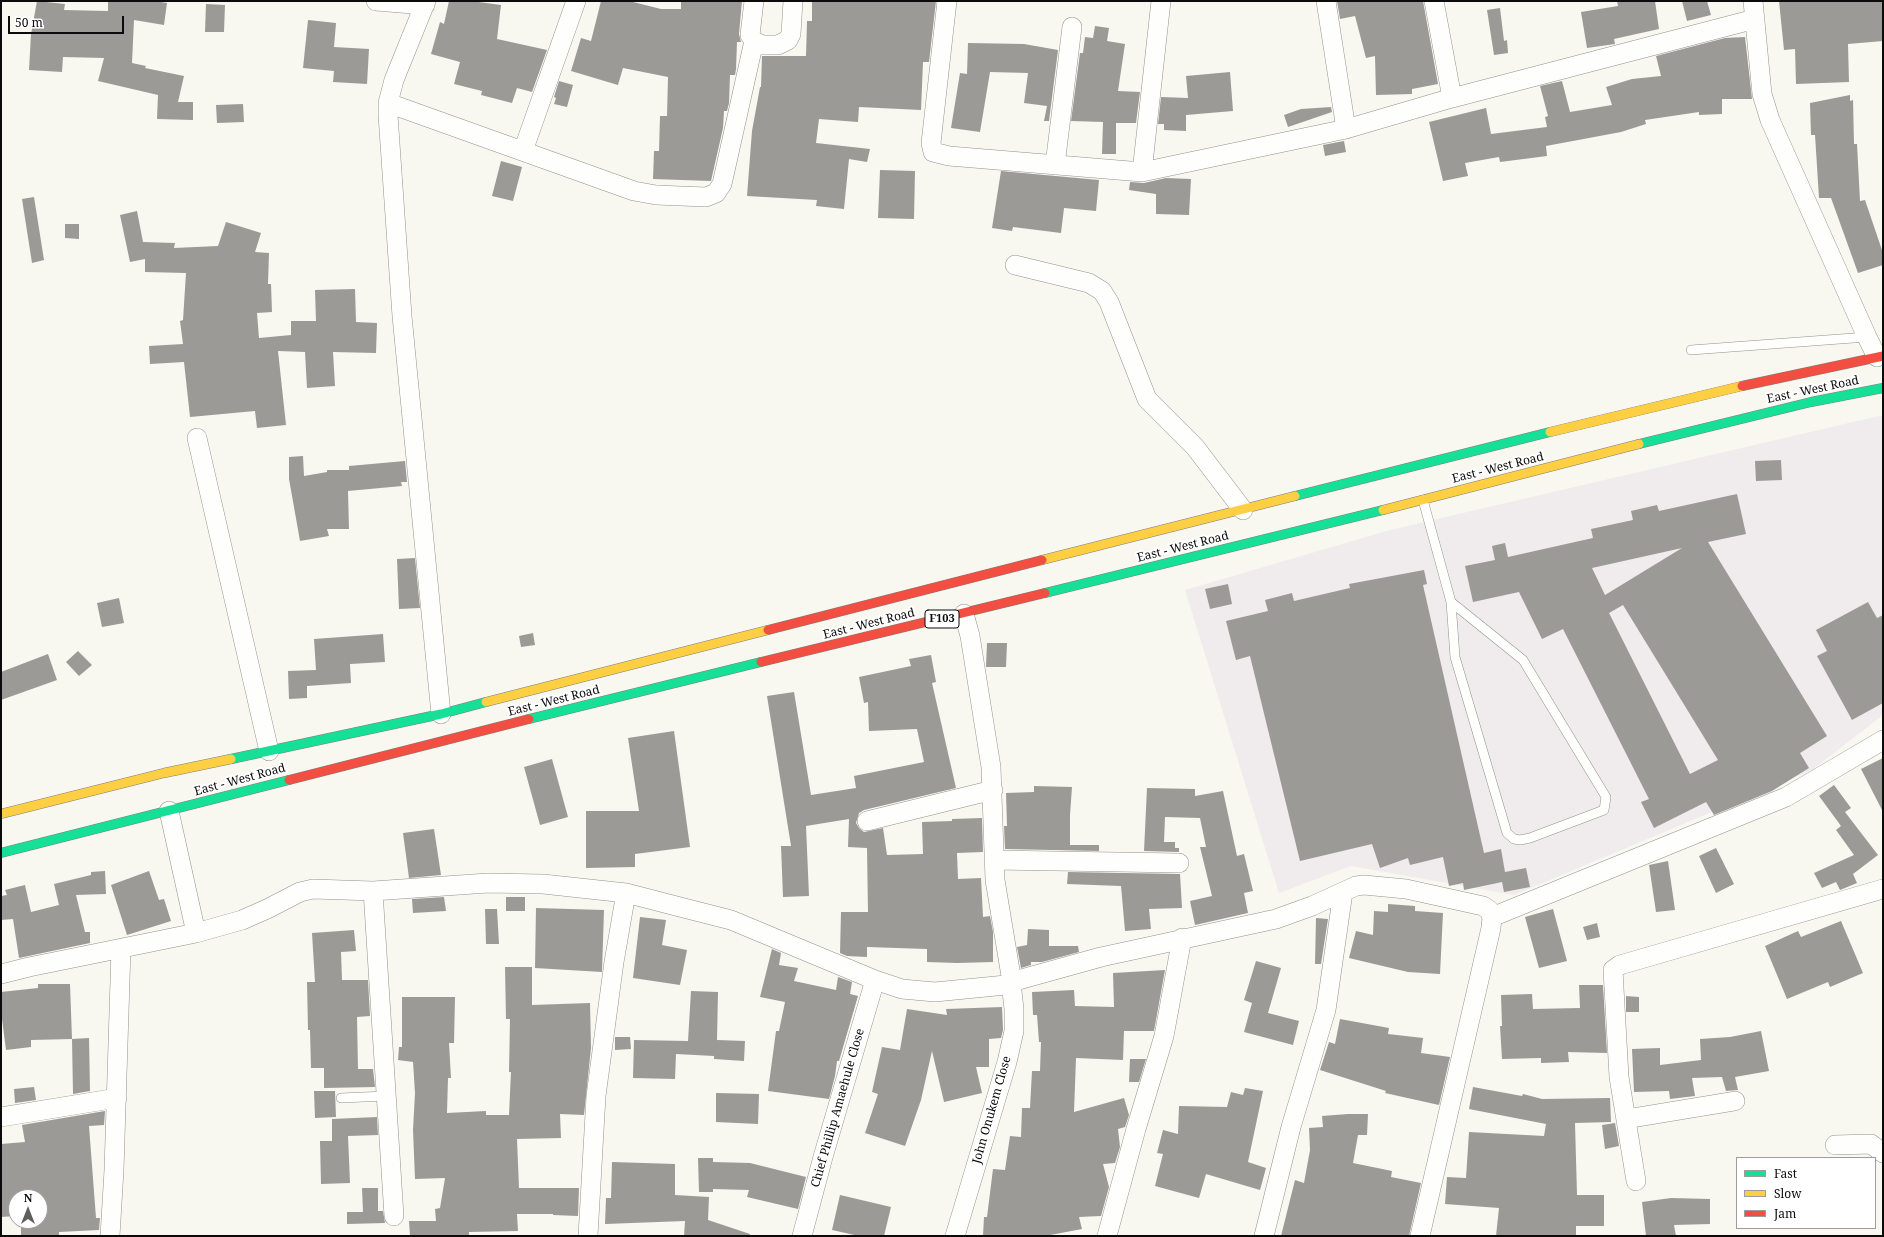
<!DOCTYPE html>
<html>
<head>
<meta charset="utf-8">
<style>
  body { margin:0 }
  #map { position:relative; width:1884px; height:1237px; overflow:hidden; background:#f8f8f0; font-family:"Noto Serif",serif }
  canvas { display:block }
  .frame { position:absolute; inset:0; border:2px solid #0b0b0b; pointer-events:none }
  .legend { position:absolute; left:1736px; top:1157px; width:140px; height:72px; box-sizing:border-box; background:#fff; border:1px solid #9d9d9d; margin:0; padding:5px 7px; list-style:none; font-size:12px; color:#0b0b0b }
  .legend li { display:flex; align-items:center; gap:8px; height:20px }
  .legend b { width:20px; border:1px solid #9d9d9d }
  .north { position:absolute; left:8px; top:1189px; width:40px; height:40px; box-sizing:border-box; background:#fff; border:1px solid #9d9d9d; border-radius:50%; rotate:0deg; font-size:11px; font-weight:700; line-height:16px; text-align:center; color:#0b0b0b }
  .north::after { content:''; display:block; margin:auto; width:14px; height:18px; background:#5e5e5b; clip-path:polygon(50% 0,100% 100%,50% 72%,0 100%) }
  .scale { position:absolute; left:8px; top:16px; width:116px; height:18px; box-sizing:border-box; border:2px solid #0b0b0b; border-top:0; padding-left:5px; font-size:12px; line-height:14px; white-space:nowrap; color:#0b0b0b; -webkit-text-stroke:3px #fff; paint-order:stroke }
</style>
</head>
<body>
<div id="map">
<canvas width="1884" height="1237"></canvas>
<div class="frame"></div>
<ul class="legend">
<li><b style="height:5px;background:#16e098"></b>Fast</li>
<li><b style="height:5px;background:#ffcf43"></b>Slow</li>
<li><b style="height:5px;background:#f24e42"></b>Jam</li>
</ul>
<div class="north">N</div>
<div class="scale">50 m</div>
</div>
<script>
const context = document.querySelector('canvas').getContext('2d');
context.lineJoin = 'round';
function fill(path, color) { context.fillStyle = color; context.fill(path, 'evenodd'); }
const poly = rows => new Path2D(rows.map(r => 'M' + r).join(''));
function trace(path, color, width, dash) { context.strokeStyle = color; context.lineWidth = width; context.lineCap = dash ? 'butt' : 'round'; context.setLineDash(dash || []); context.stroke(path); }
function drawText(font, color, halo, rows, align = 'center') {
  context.font = font + ' "Noto Serif",serif'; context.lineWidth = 4; context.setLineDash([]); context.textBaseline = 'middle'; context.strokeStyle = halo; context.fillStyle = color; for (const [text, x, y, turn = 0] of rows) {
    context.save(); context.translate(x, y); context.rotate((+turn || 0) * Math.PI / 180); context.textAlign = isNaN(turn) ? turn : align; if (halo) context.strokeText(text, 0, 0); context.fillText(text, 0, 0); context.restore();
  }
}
const industrial = poly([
  [1883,415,1883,715,1812,770,1514,895,1351,866,1279,893,1185,590,1390,530]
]);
const building = poly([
  [37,1,65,4,64,10,108,11,108,1,155,1,167,3,164,25,134,20,132,63,146,66,145,68,184,76,178,102,193,102,193,120,157,119,158,95,98,81,104,58,63,57,62,72,29,70,31,34],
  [449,1,471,1,501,5,497,39,547,50,532,92,517,88,512,103,481,95,482,91,454,84,460,62,431,54,440,22,444,24],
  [601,1,629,1,661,9,681,9,681,1,742,1,739,34,741,42,737,42,736,69,735,75,730,75,729,103,727,111,724,111,723,128,711,181,653,179,654,151,659,151,660,116,667,116,668,77,623,68,618,85,571,71,581,38,591,41],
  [812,1,936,1,929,62,923,62,921,110,859,107,858,122,819,119,816,143,870,149,867,162,849,159,844,209,816,206,817,200,747,196,752,131,760,87,761,87,762,56,806,56,807,21,812,21],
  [1337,1,1423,1,1438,84,1412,89,1412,94,1376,95,1375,56,1366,58,1355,16,1340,19],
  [1617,1,1655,1,1659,29,1614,39,1615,44,1587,48,1581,12,1618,6],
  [1682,1,1707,1,1711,15,1687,21],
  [1779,1,1883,1,1883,41,1848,44,1849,82,1796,84,1795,49,1784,50],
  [206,4,225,5,224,32,205,32],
  [1500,8,1504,41,1507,40,1508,53,1494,55,1487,10],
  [308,20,336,23,334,47,369,49,367,84,333,82,334,71,303,68],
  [1095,26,1109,28,1107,41,1125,44,1118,91,1140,92,1136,123,1116,123,1116,154,1102,154,1103,122,1071,121,1080,53,1083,53,1085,37,1093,38],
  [1745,37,1752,99,1722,99,1722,114,1699,115,1699,112,1645,120,1646,124,1621,132,1546,146,1547,156,1500,162,1499,157,1465,163,1468,176,1443,181,1429,122,1486,108,1491,134,1547,127,1545,117,1548,116,1540,86,1562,81,1570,112,1612,105,1606,87,1632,79,1661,76,1656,56,1725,38],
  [968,43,1024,44,1058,50,1049,121,1044,121,1047,106,1024,103,1028,73,990,72,980,132,951,128,960,73,967,74],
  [1230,72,1233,111,1186,115,1186,131,1164,130,1164,124,1158,124,1161,97,1188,98,1186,76],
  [559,81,573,85,567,107,554,104,556,98,554,97],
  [1850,95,1850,101,1853,100,1854,144,1857,144,1860,201,1865,200,1883,253,1883,265,1858,273,1831,198,1819,198,1815,135,1811,135,1810,103],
  [243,104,244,122,217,123,216,105],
  [1331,107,1332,112,1288,127,1284,115,1301,109],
  [1344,141,1346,152,1325,156,1323,145],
  [501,161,522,167,513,201,492,196],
  [880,170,915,171,914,219,878,218],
  [1001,171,1099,180,1096,211,1064,208,1061,233,1013,227,1012,231,992,228],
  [1166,178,1191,179,1189,215,1156,214,1156,194,1129,190,1130,182,1144,183],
  [34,197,44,260,32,263,22,199],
  [137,211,143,242,175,243,174,248,218,246,226,222,261,233,255,252,269,253,268,284,271,284,272,312,257,313,259,338,291,335,291,321,316,321,315,290,355,289,356,322,377,323,376,353,333,352,335,386,307,388,305,352,278,351,286,425,257,428,255,411,190,417,184,362,150,364,149,346,183,344,180,321,183,320,186,273,145,272,145,259,130,262,120,215],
  [65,224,79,224,79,239,65,238],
  [303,456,304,476,327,472,327,470,349,470,349,466,405,461,407,482,401,482,402,486,348,491,349,529,327,529,329,536,300,541,289,479,289,457],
  [1781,460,1782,480,1756,481,1755,461],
  [1737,494,1746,534,1708,542,1827,736,1800,753,1809,768,1772,791,1714,815,1706,802,1654,828,1641,802,1649,799,1563,629,1542,639,1519,592,1473,602,1465,566,1495,560,1492,546,1505,543,1508,557,1593,538,1591,529,1633,520,1631,511,1657,505,1659,511],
  [1682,548,1605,595,1592,568],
  [1623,605,1718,760,1690,774,1609,613],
  [415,558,420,608,399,609,397,559],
  [1424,570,1427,584,1423,585,1484,853,1501,849,1505,872,1526,868,1530,887,1504,892,1502,882,1464,890,1463,883,1449,886,1443,857,1410,865,1408,858,1380,868,1372,844,1300,861,1250,656,1236,660,1226,621,1268,611,1265,600,1292,593,1294,601,1350,588,1349,584],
  [1228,584,1232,604,1210,609,1205,589],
  [119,598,124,623,102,627,97,603],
  [1868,602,1877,618,1883,615,1883,703,1852,720,1817,656,1827,651,1816,630],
  [533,633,535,645,521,647,519,636],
  [383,634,385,662,350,664,351,683,307,686,307,698,289,699,288,671,316,670,314,639],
  [987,643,1007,643,1006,667,986,667],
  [78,651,92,665,79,676,66,662],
  [48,654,57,680,1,700,1,672],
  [931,655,936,682,932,683,956,788,864,810,859,813,856,823,859,828,864,832,883,828,887,855,923,854,922,822,952,821,952,819,982,818,983,852,957,853,958,879,981,878,983,917,990,916,993,932,993,962,957,963,927,962,927,949,867,947,867,957,847,956,840,953,841,912,868,912,867,848,848,847,849,819,806,826,809,896,783,897,781,846,791,846,767,696,794,692,811,795,856,788,854,776,924,762,917,729,869,731,868,702,864,703,859,677,911,666,909,659],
  [674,731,690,847,635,854,635,867,586,868,586,811,639,811,628,738],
  [1883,758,1883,812,1861,769],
  [552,759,568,817,540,825,524,767],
  [1834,785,1851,808,1845,812,1878,855,1853,874,1857,883,1840,890,1836,882,1822,888,1814,873,1854,855,1836,830,1841,826,1819,796],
  [1034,786,1072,787,1070,815,1070,845,1099,845,1099,851,1005,849,1004,826,1007,826,1006,793,1034,792],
  [1147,788,1195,789,1195,796,1223,791,1237,856,1244,854,1253,891,1244,893,1248,913,1195,925,1190,901,1212,896,1200,847,1206,847,1200,818,1165,817,1164,842,1175,842,1175,848,1179,848,1179,852,1144,851],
  [434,829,441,875,409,878,403,833],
  [1716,848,1734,884,1716,893,1699,856],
  [1668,861,1675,910,1656,912,1649,865],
  [105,871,106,894,76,895,85,932,90,932,90,943,19,958,13,919,1,920,1,896,7,895,5,890,25,885,31,912,59,905,54,884,91,875,91,872],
  [149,871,159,900,164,899,171,921,127,935,111,885],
  [1068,872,1180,874,1182,908,1149,909,1151,929,1125,931,1121,886,1067,884],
  [444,897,446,911,413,913,412,899],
  [506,897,525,897,525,911,506,911],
  [1388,904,1415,906,1415,911,1443,913,1440,974,1408,972,1349,958,1356,931,1373,935,1374,911,1388,912],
  [536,908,604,910,602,972,535,968],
  [485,909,497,909,499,944,486,944],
  [1553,909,1567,961,1539,968,1525,917],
  [640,917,666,920,662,945,687,950,680,985,633,978],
  [1316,918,1328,919,1321,964,1315,964],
  [1841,921,1863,973,1830,987,1828,982,1787,999,1765,946,1798,931,1801,937],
  [1597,923,1600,937,1587,940,1583,927],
  [1028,929,1049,930,1049,946,1078,946,1079,952,1042,962,1031,962,1031,965,1021,968,1017,947,1027,945],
  [354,930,356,951,341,952,342,980,368,980,370,1016,357,1017,358,1069,373,1069,375,1087,324,1088,324,1068,311,1068,310,1030,308,1030,307,982,315,982,312,933],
  [772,949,781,953,779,965,798,968,794,981,836,990,838,977,852,982,850,994,858,996,839,1061,837,1061,835,1076,829,1099,768,1091,776,1031,779,1031,785,1002,760,997],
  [1256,961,1281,968,1268,1013,1299,1021,1293,1045,1244,1032,1252,1003,1244,1000],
  [505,967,532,967,532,1005,590,1003,591,1048,584,1115,560,1114,561,1138,517,1139,519,1188,579,1188,578,1216,553,1215,553,1214,517,1214,518,1231,469,1232,469,1236,410,1236,409,1221,436,1221,435,1209,440,1208,445,1178,415,1179,413,1130,415,1093,413,1062,398,1060,399,1047,402,1047,402,997,455,997,454,1043,449,1043,451,1078,448,1078,447,1113,486,1111,486,1115,509,1115,511,1072,509,1072,510,1019,506,1019],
  [1165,970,1154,1031,1124,1031,1123,1060,1076,1058,1074,1112,1124,1098,1129,1115,1125,1127,1118,1129,1120,1147,1115,1163,1103,1164,1109,1187,1101,1216,1079,1217,1082,1229,1045,1236,983,1236,984,1217,987,1217,993,1169,1005,1170,1010,1136,1021,1137,1022,1108,1030,1108,1032,1071,1040,1071,1041,1042,1039,1042,1037,1015,1033,1015,1032,992,1074,990,1075,1006,1114,1007,1113,973],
  [38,984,70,984,72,1039,89,1038,90,1091,73,1094,72,1039,31,1040,31,1047,6,1050,1,1011,1,992,38,988],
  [1579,985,1603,985,1607,1053,1568,1052,1569,1062,1541,1063,1541,1058,1502,1059,1500,1026,1502,1026,1501,995,1532,994,1533,1009,1580,1008],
  [691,991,718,992,717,1040,745,1041,744,1061,714,1059,714,1056,676,1054,675,1079,633,1078,634,1040,688,1041],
  [1626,996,1639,997,1639,1012,1626,1012],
  [1002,1007,1003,1030,1001,1038,989,1039,989,1067,976,1067,982,1093,944,1102,932,1051,921,1100,905,1146,865,1133,878,1094,872,1092,882,1047,900,1050,907,1009,947,1015,946,1009],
  [1340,1019,1389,1028,1388,1034,1423,1038,1421,1053,1450,1057,1439,1105,1385,1093,1386,1091,1320,1070,1329,1042,1335,1044],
  [1761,1031,1769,1071,1735,1077,1738,1090,1726,1091,1722,1077,1692,1078,1695,1096,1670,1099,1669,1091,1634,1092,1632,1049,1660,1048,1660,1065,1701,1060,1700,1039,1730,1037],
  [615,1037,630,1037,631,1049,615,1050],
  [1130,1059,1146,1059,1139,1082,1129,1082],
  [34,1087,36,1100,15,1103,14,1089],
  [1473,1087,1522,1096,1523,1094,1542,1099,1610,1098,1611,1122,1575,1123,1577,1195,1604,1195,1604,1226,1576,1226,1576,1236,1496,1236,1499,1208,1445,1204,1447,1177,1466,1178,1469,1132,1544,1136,1546,1124,1469,1109],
  [1245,1088,1263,1091,1248,1162,1266,1168,1260,1190,1206,1174,1199,1198,1155,1186,1163,1154,1157,1153,1163,1130,1178,1134,1179,1106,1227,1107,1231,1092,1243,1095],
  [314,1091,335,1091,336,1117,315,1118],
  [716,1093,759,1094,758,1124,716,1122],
  [105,1111,104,1125,89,1126,96,1218,100,1218,99,1230,59,1232,59,1236,21,1236,21,1223,40,1223,40,1197,16,1197,16,1216,1,1217,1,1144,25,1142,22,1125],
  [1348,1114,1368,1114,1367,1135,1358,1135,1353,1163,1392,1171,1391,1177,1421,1183,1409,1236,1281,1236,1295,1180,1304,1183,1310,1150,1309,1128,1323,1127,1322,1116],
  [377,1117,378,1135,348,1136,350,1183,321,1184,320,1141,332,1141,332,1119],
  [1615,1123,1619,1146,1605,1149,1602,1125],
  [698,1158,713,1158,713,1162,750,1163,806,1177,798,1209,747,1197,749,1190,713,1189,713,1192,699,1192],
  [612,1162,675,1164,675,1195,709,1197,708,1220,750,1234,750,1236,684,1236,685,1221,605,1224,606,1198,611,1198],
  [362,1188,378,1188,378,1211,383,1211,385,1223,347,1224,347,1212,363,1212],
  [840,1195,891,1207,884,1236,859,1236,832,1230],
  [1671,1198,1710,1199,1710,1224,1674,1225,1676,1236,1646,1236,1642,1202]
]);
const lane = poly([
  [1691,350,1867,337],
  [1423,500,1451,602,1455,657,1507,833,1514,839,1520,840,1530,838,1604,810,1606,797,1523,660,1451,602],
  [341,1098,386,1096]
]);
const street = poly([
  [376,1,425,5],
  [426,1,394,80,388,103,388,115,402,316,441,714],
  [754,1,750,35,754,41,762,45,778,45,788,40,791,34,793,1],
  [947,1,931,143,933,152,949,156,1142,172,1346,129,1452,98,1755,19],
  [1326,1,1346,129],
  [1434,1,1452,98],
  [1753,1,1762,94,1770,120,1867,337,1877,357],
  [388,103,634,191,656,195,706,197,716,193,722,184,754,41],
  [523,151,576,1],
  [1055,165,1072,27],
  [1142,172,1161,1],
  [1015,265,1089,283,1102,291,1109,302,1147,399,1195,447,1243,510],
  [197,438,269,751],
  [169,811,196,933],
  [867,821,993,790],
  [994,860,1179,863],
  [373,891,394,1216],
  [1492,917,1786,797,1883,740],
  [1,974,29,967,196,933,242,920,267,909,300,892,313,889,373,891,488,883,543,884,626,893,680,907,731,920,875,980,902,989,935,992,1006,985,1011,982,1011,976,995,880,991,767,970,636,964,614],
  [1,1117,117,1098],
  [1626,1119,1735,1101],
  [1835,1145,1871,1144,1883,1153],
  [1636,1181,1619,1077,1613,970,1620,965,1883,889],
  [110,1236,114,1170,121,949],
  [588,1236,596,1096,614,962,626,893],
  [802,1236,823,1157,875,980],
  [955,1236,1007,1062,1014,1031,1014,1009,1011,982,1101,957,1276,919,1312,906,1356,886,1364,885,1406,889,1483,906,1489,910,1492,917,1491,928,1420,1236],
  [1107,1236,1136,1129,1164,1036,1182,938],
  [1264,1236,1291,1127,1326,1010,1343,892]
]);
const fast = poly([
  [1639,444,1811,402,1883,388],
  [1295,496,1550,432],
  [1045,593,1383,510],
  [529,719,761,662],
  [231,759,441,714,486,702],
  [1,853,289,780]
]);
const slow = poly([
  [1550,432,1742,386],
  [1383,510,1639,444],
  [1042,560,1295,496],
  [486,702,768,630],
  [1,814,164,773,231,759]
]);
const jam = poly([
  [1742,386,1883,356],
  [768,630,1042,560],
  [761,662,1045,593],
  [289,780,529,719]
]);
const shields = [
  [942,619,34]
];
const shieldNames = [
  ["F103",942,619]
];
const streetNames = [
  ["East - West Road",1813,390,-12],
  ["East - West Road",1498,468,-14],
  ["East - West Road",1183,547,-14],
  ["East - West Road",869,624,-14],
  ["East - West Road",554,701,-14],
  ["East - West Road",240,780,-15],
  ["Chief Phillip Amaehule Close",838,1108,-74],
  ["John Onukem Close",992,1110,-74]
];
fill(industrial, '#f0ebec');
fill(building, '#9b9a96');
trace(lane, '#92928e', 10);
trace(street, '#92928e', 20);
trace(fast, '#7f7f7b', 10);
trace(slow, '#7f7f7b', 10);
trace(jam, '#7f7f7b', 10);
trace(lane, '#fefefd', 9);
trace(street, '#fefefd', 19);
trace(fast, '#16e098', 9);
trace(slow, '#ffcf43', 9);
trace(jam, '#f24e42', 9);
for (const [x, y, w] of shields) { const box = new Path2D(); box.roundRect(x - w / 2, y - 9, w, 18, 3); context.fillStyle = '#fff'; context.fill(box); trace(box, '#0b0b0b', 1); }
drawText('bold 11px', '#0b0b0b', null, shieldNames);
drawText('12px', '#0b0b0b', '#fff', streetNames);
</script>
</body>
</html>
